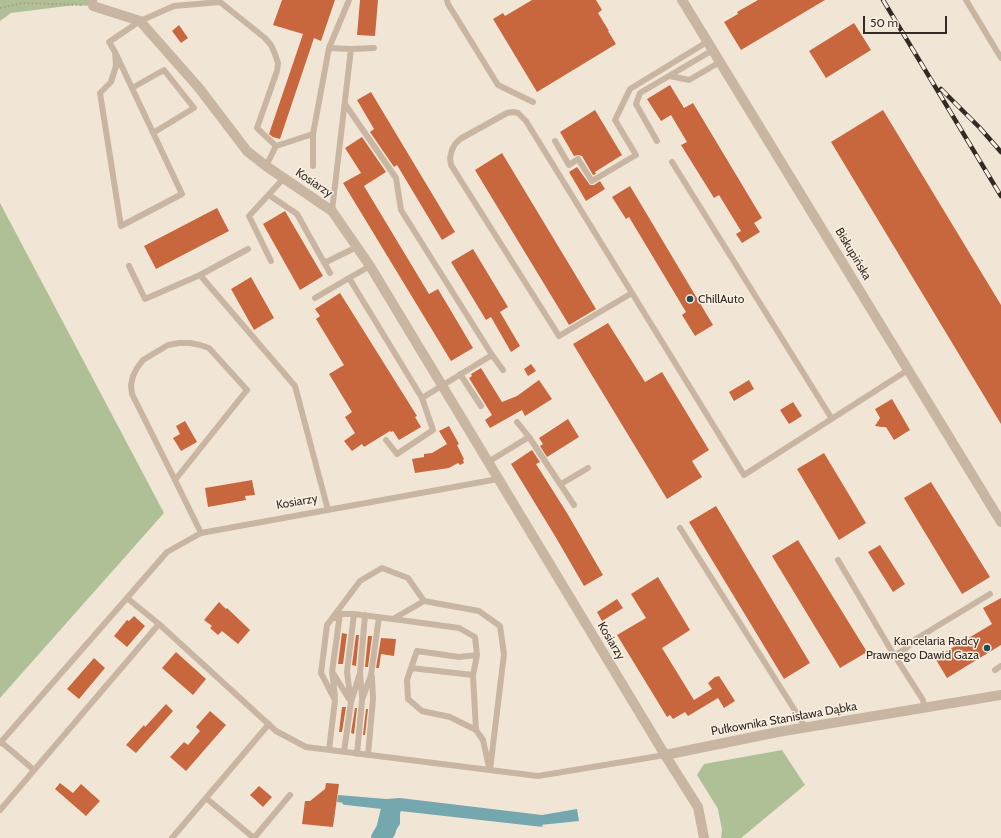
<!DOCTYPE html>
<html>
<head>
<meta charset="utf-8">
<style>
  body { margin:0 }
  #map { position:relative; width:1001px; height:838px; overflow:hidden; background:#f1e6d6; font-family:Cabin,sans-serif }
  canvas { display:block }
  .scale { position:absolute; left:863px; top:16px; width:84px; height:18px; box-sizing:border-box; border:2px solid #332a25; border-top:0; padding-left:5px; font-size:12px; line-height:14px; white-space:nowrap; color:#332a25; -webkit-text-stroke:3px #f9f0e2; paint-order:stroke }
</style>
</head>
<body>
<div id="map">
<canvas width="1001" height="838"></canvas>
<div class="scale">50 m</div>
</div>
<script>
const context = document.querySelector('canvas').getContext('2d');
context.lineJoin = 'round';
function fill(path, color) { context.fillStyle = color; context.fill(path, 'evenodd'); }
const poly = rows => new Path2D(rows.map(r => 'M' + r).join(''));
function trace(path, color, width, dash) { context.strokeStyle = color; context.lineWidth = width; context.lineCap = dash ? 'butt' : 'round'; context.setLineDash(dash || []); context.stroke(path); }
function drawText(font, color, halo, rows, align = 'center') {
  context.font = font + ' Cabin,sans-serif'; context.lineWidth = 3; context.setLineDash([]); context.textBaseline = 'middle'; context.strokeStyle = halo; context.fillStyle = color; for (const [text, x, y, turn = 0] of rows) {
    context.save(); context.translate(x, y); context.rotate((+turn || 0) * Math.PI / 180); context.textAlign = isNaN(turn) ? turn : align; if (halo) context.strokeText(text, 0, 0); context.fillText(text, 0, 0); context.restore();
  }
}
const green = poly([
  [0,0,87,0,93,6,75,5,11,13,0,21],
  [0,203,164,513,0,698],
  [782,750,805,785,741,838,721,838,722,830,718,809,697,775,704,764]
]);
const water = poly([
  [338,795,386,799,400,798,542,815,577,809,579,821,540,825,337,802],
  [391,812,400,813,400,824,391,838,374,838]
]);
const stream = poly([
  [344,803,541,825]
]);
const river = poly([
  [381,838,386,830,391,809]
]);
const building = poly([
  [282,0,335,0,321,41,314,38,280,139,273,137,269,134,303,34,273,25],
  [360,0,378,0,375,36,357,35],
  [532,0,596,0,602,10,598,13,609,31,608,31,616,44,537,92,493,19,503,13,505,16],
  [758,0,825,0,741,50,724,22,738,14,737,12],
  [854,23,871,50,826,78,809,51],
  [179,25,188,38,181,43,172,31],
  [670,85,684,108,693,103,762,218,754,223,760,232,742,243,736,234,741,231,719,195,714,198,681,145,687,142,671,115,661,121,647,99],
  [371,92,455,232,442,240,397,165,394,167,370,132,374,129,357,100],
  [595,110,622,155,595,172,596,174,593,175,582,156,578,155,574,156,560,132],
  [883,110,1001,305,1001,424,831,142],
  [362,137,386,172,364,186,429,294,438,289,473,348,451,361,343,183,361,173,345,148],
  [502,153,596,309,569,325,475,170],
  [577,167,590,185,594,185,600,181,605,189,586,201,569,172],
  [630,186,713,325,695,336,682,315,686,312,629,217,626,219,612,197],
  [217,208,229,231,156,269,144,246],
  [285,211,323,276,300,290,263,224],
  [473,249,508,307,500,312,520,346,511,352,491,317,486,320,451,262],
  [251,277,274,318,254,330,231,289],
  [340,293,417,416,415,417,421,427,399,440,393,431,391,432,390,431,364,447,362,444,352,451,344,441,355,433,345,417,352,412,329,374,344,365,316,319,320,316,315,309],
  [608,323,645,382,662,372,709,450,692,461,702,477,667,499,573,344],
  [531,364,536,371,528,376,524,369],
  [481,368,502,402,517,396,539,380,552,399,525,416,522,410,490,428,485,420,492,415,469,378,472,376,471,374],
  [749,380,754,389,734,401,729,392],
  [892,399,910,430,894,440,886,427,882,427,875,426,880,418,875,409],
  [793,402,802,416,789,424,780,410],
  [568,419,579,437,547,457,540,446,543,444,539,438],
  [185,421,197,442,181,451,173,438,180,434,176,426],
  [449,426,459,444,457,445,464,459,463,460,464,463,460,465,458,463,449,468,415,473,412,459,424,457,424,454,432,453,447,444,439,431],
  [532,450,540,462,536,464,567,513,603,575,584,586,555,536,511,464],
  [824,453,866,523,839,540,797,469],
  [252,480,255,495,245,496,246,500,208,507,205,488],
  [931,482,990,577,962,594,904,498],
  [716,506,810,663,784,679,689,522],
  [798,540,867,652,840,668,772,556],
  [880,545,905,584,893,592,868,552],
  [658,577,690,630,662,648,694,700,712,689,708,683,715,677,719,676,735,701,724,708,718,698,688,716,685,712,673,719,670,715,667,717,617,635,646,618,631,594],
  [1001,598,1001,645,947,678,935,658,992,624,983,608],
  [617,599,623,608,602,621,597,612],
  [219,602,226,609,227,608,250,630,238,644,222,631,218,635,210,628,212,626,204,620],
  [134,616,145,626,127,647,114,636,127,620,129,621],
  [342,633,347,634,343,664,338,664],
  [356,635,359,635,356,666,352,665],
  [368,636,372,636,368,667,365,667],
  [381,638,396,639,394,656,381,654,379,668,376,668],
  [176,652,206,679,193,695,162,668],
  [94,658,105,668,79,699,67,689],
  [166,704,173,711,136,753,126,745,144,725,145,727],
  [342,707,346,707,342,732,339,732],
  [355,708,357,708,354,734,351,733],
  [366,709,368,709,365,735,363,735],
  [210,711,226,725,186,771,170,757,184,742,188,745,200,731,196,727],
  [60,783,73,793,81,784,100,801,86,816,55,789],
  [326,783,339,784,333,827,302,824,305,801,310,801,325,789],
  [259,786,272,797,263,807,250,795]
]);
const path = poly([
  [0,8,23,3,82,5]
]);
const service = poly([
  [447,0,448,4,498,85,533,102],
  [966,0,1001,58],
  [329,48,349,0],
  [115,52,182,194,121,226,100,93,111,82,116,66,115,52,109,42,140,21,174,6,220,2,265,38,271,45,275,54,278,63,277,71,257,128,276,146],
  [670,76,689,80,720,62],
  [132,88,164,70,194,108,153,133],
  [345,104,396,178,401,210,492,355,422,398,433,430,397,454,386,440],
  [313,134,313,166],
  [555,141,569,165,578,159,592,181,636,155,615,120,630,89,707,42],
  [657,141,636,104,640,93,713,50],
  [672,162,832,419],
  [266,166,276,146,313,134,329,48,351,49],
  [269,195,297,214,330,273],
  [332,211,351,49,374,48],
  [271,261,249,216,284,178],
  [324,263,357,247],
  [129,266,145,299,200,275,295,386,328,510],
  [200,275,248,249],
  [349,278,370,266],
  [632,293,559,336,451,165,450,158,452,150,455,144,460,139,507,113,513,112,518,113,526,121,632,293,744,475,908,370],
  [315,298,349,278,422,398],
  [492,355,503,370],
  [460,374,481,406],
  [517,422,529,437],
  [488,462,529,437,574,505],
  [175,480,247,390,209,348,200,345,190,343,179,343,168,345,143,360,137,368,133,376,131,385,132,394,175,480,201,533],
  [561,484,588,468],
  [680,528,806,728],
  [838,560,891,650,923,700,924,708],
  [127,598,167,552,201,533,498,479],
  [335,618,340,614,354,614,393,619,459,628,475,637,477,655,473,675,411,668,407,680,408,699,422,711,450,717,476,730,483,740,489,767],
  [393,619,424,601],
  [895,655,905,649,916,639,990,594],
  [411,668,417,651,459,657,477,655],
  [995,670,1001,666],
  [333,673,349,699],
  [473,675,476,730],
  [335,696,332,672,340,614],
  [362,697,360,673,365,615],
  [351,702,347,672,354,614],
  [1,742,34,770],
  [0,743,127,598,159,624],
  [329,750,335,700,321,673,327,625,360,581,382,568,408,578,424,601,479,611,500,626,504,654,490,770],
  [344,752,351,702,359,676],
  [357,754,362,700,371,675,379,617],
  [368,755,373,699,372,677],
  [206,798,254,838,290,795],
  [0,810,159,624,276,731,306,747,538,776,665,755],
  [172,838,269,724]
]);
const minor = poly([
  [92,0,93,6,140,21,199,88,247,151,266,166,332,211,370,266,665,755,698,807,704,838],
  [682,0,1001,522],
  [665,755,778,732,1001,695]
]);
const rail = poly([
  [883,0,1001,196],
  [941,89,980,128,1001,152]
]);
const markers = [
  [690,299,4,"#1a4d55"],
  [987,648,4,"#1a4d55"]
];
const streetNames = [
  ["Kosiarzy",314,183,34],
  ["Biskupińska",853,254,59],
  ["Kosiarzy",297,502,-10],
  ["Kosiarzy",611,641,59],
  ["Pułkownika Stanisława Dąbka",784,719,-10]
];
const poiNames = [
  ["ChillAuto",698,299],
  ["Kancelaria Radcy",979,641,"right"],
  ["Prawnego Dawid Gaza",979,655,"right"]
];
fill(green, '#afc096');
fill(water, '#75a8ae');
trace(stream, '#75a8ae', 3.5);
trace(river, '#75a8ae', 20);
fill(building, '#c8673d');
trace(path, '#b4a08c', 2, [2, 2]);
trace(service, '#c9b6a2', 6);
trace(minor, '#c9b6a2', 10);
trace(rail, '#332a25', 4.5);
trace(rail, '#f9f0e2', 3, [9]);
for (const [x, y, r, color] of markers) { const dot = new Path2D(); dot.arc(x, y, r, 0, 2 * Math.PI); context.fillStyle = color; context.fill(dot); trace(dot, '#f9f0e2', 1.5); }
drawText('12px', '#332a25', '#f9f0e2', streetNames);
drawText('12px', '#332a25', '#f9f0e2', poiNames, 'left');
</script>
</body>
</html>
